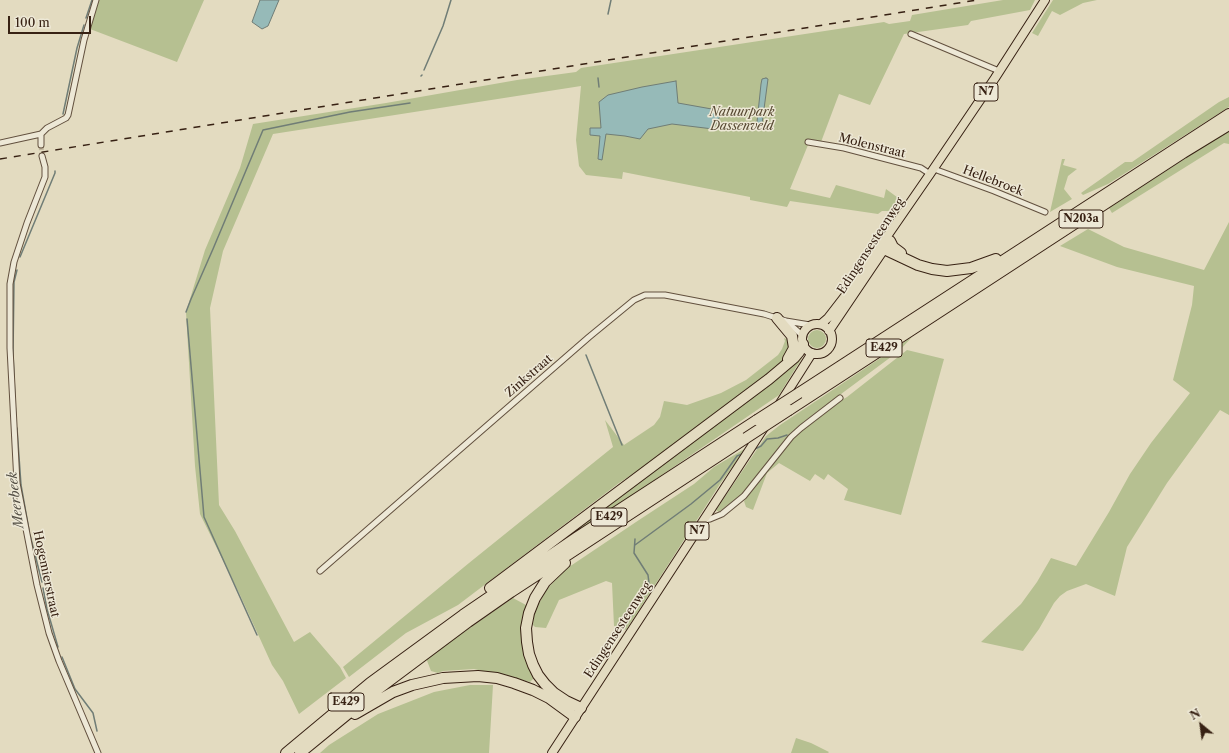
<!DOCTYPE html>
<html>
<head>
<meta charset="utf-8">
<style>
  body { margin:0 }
  #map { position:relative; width:1229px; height:753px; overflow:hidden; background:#e3dbc0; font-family:"Libre Caslon Text",serif }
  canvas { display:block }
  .north { position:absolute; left:1181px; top:705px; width:40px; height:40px; -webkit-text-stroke:3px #ede8d6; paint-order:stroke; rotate:331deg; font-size:11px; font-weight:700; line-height:16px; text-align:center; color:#372113 }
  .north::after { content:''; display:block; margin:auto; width:14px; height:18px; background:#372113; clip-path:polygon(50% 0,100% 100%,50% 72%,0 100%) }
  .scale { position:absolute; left:8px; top:16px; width:83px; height:18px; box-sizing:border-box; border:2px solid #372113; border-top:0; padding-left:5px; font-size:12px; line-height:14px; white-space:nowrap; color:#372113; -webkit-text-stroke:3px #ede8d6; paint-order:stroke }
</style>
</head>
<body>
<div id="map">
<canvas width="1229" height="753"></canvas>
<div class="north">N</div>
<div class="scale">100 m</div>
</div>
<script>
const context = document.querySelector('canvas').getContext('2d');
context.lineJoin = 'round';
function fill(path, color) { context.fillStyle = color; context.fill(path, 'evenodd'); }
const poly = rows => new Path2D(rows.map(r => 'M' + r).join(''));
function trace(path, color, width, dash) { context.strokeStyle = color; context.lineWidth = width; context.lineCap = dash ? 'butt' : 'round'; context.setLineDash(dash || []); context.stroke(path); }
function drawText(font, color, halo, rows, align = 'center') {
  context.font = font + ' "Libre Caslon Text",serif'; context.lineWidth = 3; context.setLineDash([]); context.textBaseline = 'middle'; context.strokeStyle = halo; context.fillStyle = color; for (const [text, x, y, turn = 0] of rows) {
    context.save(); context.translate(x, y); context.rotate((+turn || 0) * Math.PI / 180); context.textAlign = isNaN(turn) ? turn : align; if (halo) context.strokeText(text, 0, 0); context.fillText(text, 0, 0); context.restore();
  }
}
const green = poly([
  [99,0,204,0,177,62,90,29],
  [1003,0,1035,0,1030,10,971,21,968,25,904,34,870,105,839,94,821,142,808,145,790,189,830,198,836,185,884,198,886,189,901,200,891,211,882,211,878,214,790,201,787,207,750,200,750,197,623,172,622,179,586,175,579,166,576,140,581,86,273,134,223,251,210,308,219,505,235,531,294,642,310,632,340,667,346,678,299,714,283,681,272,665,240,595,200,514,195,466,186,312,205,250,240,168,253,124,386,103,517,80,576,72,581,68,884,22,889,24,910,21,912,15],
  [1053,0,1097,0,1083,3,1060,15,1052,11,1038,36,1032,33],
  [1229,97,1229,107,1127,172,1108,184,1083,195,1081,193,1125,162,1132,162,1219,102],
  [1229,130,1229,144,1224,143,1112,213,1109,208],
  [1062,159,1065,159,1063,165,1077,169,1068,176,1064,189,1072,199,1050,212],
  [1229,222,1229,415,1220,410,1167,483,1127,547,1115,596,1086,584,1067,591,1060,596,1054,603,1039,629,1023,651,981,642,1021,604,1037,582,1051,558,1076,566,1109,512,1130,474,1151,443,1190,393,1173,380,1192,305,1194,286,1117,267,1060,246,1088,229,1124,247,1204,270],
  '808 339a9 9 0 1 1 18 0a9 9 0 1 1-18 0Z',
  [912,337,899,351,802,423,847,397,907,350,944,359,901,515,844,500,848,489,828,474,824,480,815,474,810,481,779,463,767,473,753,510,746,507,744,501,760,480,719,512,716,510,766,436,780,425],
  [784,338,789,340,791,347,783,362,753,385,752,385,668,451,619,483,458,605,406,633,349,677,343,667,469,563,613,447,605,420,624,445,654,425,660,417,664,401,687,405,721,393,746,380,778,355,782,349,785,341],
  [801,353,802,358,779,395,533,563,532,562],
  [746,448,720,484,626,630,614,626,612,583,606,581,559,600,546,628,535,627,533,625,534,613,546,590,566,569,639,520,694,484,714,467],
  [513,598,526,605,522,643,534,678,530,682,474,669,443,671,438,673,431,671,426,658],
  [470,685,493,685,489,753,320,753,329,745,378,714,434,692],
  [796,738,811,743,829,752,828,753,791,753]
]);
const water = poly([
  [260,0,279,0,268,26,262,29,252,22,260,0],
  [766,78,768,79,762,124,758,125,757,125,757,122,761,84,762,79,766,78],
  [676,81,678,103,723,111,713,129,672,124,648,129,640,139,625,136,606,134,602,160,598,159,600,136,590,135,590,128,601,128,599,102,608,95,642,87,676,81]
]);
const stream = poly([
  [608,14,611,0],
  [86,18,92,0],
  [424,70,443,26,451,0],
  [421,76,422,75],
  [598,78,599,87],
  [63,114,77,48,84,25],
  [20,257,55,173,55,171],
  [186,312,191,299,213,249,263,130,350,112,410,103],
  [187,319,204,517,257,635],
  [586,355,622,445],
  [16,424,13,353,14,282,17,270],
  [17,428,21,485,29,530],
  [753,450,761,446,767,439,778,438,787,435],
  [30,535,42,582],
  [635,545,691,504,720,480,737,456,742,454],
  [43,588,47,609,58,647],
  [624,625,632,615,649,583,648,575,634,553,635,539],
  [62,657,75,689,93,713,97,731]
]);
const streetTunnel = poly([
  [41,145,42,156]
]);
const street = poly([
  [911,34,999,71],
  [41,134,41,145],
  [808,142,844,148,894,161,921,168,930,174],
  [0,143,41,134,47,128,66,118,68,115,84,40,96,0],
  [42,156,45,167,45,177,27,223,14,262,10,284,10,348,17,483,37,585,49,633,59,661,98,753],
  [934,169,994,191,1045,212],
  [787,322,802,335],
  [704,520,710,519,722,514,744,496,791,437,801,428,840,398],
  [320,571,589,337,634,300,645,295,665,295,764,314,786,321,810,325]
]);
const primary = poly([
  [821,324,828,318,852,287,930,174,995,78,1045,0],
  '802 339a15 15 0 1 1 30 0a15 15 0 1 1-30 0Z',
  [829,331,887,245],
  [779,405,812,353],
  [552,753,765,426]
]);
const highway = poly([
  [890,241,893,247,901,253],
  [878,248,884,249,918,265,932,269,947,271,971,268,996,259],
  [777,318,792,336,794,348,788,359],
  [799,393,1229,114],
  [789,410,1183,153,1229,125],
  [565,563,545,582,535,598,529,613,526,628,527,642,529,654,533,665,538,675,545,684,554,693,566,701,581,708],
  [490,588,769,379,794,358,799,352,803,344],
  [355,714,393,692,412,685,443,678,478,676,497,678,514,683,533,690,549,698,575,717],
  [286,753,370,683,463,615,576,538,757,420],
  [300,753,377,690,468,622,511,592,746,438]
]);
const rail = poly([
  [0,159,977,0]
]);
const highwayBridge = poly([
  [757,420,799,393],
  [746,438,789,410]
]);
const shields = [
  [986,92,24],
  [1081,219,44],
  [884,348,36],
  [609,517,36],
  [697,531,24],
  [346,702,36]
];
const shieldNames = [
  ["N7",986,92],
  ["N203a",1081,219],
  ["E429",884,348],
  ["E429",609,517],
  ["N7",697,531],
  ["E429",346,702]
];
const parkNames = [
  ["Natuurpark",742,113],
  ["Dassenveld",742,127]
];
const streetNames = [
  ["Molenstraat",872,146,14],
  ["Hellebroek",993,181,21],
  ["Edingensesteenweg",871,246,-57],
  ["Zinkstraat",529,376,-41],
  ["Hogemierstraat",46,574,78],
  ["Edingensesteenweg",618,630,-57]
];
const waterNames = [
  ["Meerbeek",16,500,-97]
];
fill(green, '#b6c091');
fill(water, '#96bab8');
trace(water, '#707d76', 1);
trace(stream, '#707d76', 1.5);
trace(streetTunnel, '#c1b69d', 5, [5, 2.5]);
trace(street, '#62503e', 7);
trace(primary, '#372113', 10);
trace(highway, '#372113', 12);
trace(street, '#ede8d6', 5);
trace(primary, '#e3dbc0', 8);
trace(highway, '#e3dbc0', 10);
trace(rail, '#372113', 1.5, [7, 7]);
trace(highwayBridge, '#372113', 12, []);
trace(highwayBridge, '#e3dbc0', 10);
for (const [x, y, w] of shields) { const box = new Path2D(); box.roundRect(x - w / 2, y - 9, w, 18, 3); context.fillStyle = '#ede8d6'; context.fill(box); trace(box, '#372113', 1); }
drawText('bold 11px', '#372113', null, shieldNames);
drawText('italic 12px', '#574932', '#ede8d6', parkNames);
drawText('12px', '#372113', '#ede8d6', streetNames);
drawText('italic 13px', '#544f45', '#ede8d6', waterNames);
</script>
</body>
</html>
